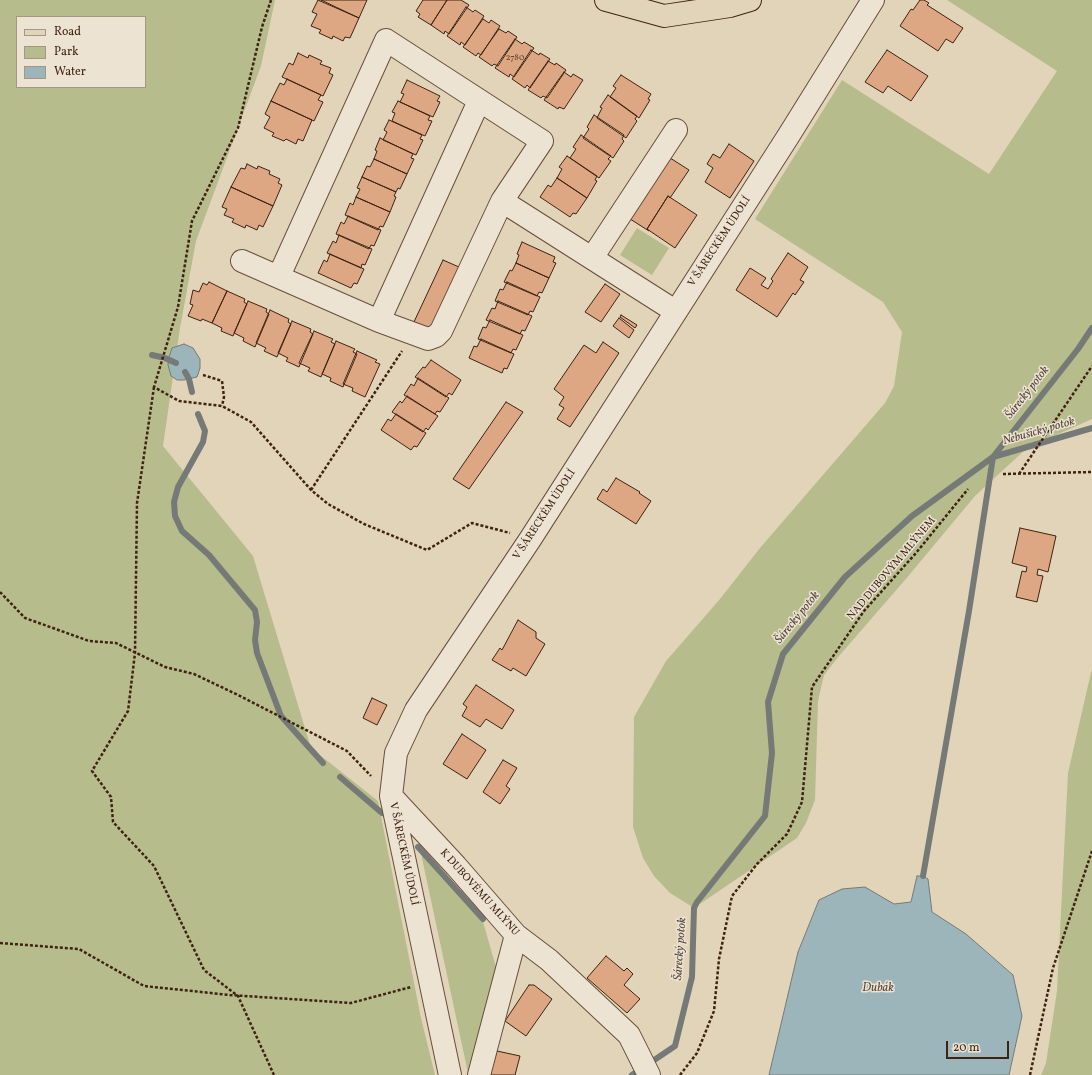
<!DOCTYPE html>
<html>
<head>
<meta charset="utf-8">
<style>
  body { margin:0 }
  #map { position:relative; width:1092px; height:1075px; overflow:hidden; background:#e2d4b9; font-family:Vollkorn,serif }
  canvas { display:block }
  .legend { position:absolute; left:16px; top:16px; width:130px; height:72px; box-sizing:border-box; background:#ece3d2; border:1px solid #a79685; margin:0; padding:5px 7px; list-style:none; font-size:12px; color:#3f2211 }
  .legend li { display:flex; align-items:center; gap:8px; height:20px }
  .legend b { width:20px; border:1px solid #a79685 }
  .scale { position:absolute; left:946px; top:1041px; width:63px; height:18px; box-sizing:border-box; border:2px solid #3f2211; border-top:0; padding-left:5px; font-size:12px; line-height:14px; white-space:nowrap; color:#3f2211; -webkit-text-stroke:3px #ece3d2; paint-order:stroke }
</style>
</head>
<body>
<div id="map">
<canvas width="1092" height="1075"></canvas>
<ul class="legend">
<li><b style="height:5px;background:#e2d4b9"></b>Road</li>
<li><b style="height:11px;background:#b7bc8d"></b>Park</li>
<li><b style="height:11px;background:#9bb5bb"></b>Water</li>
</ul>
<div class="scale">20 m</div>
</div>
<script>
const context = document.querySelector('canvas').getContext('2d');
context.lineJoin = 'round';
function fill(path, color) { context.fillStyle = color; context.fill(path, 'evenodd'); }
const poly = rows => new Path2D(rows.map(r => 'M' + r).join(''));
function trace(path, color, width, dash) { context.strokeStyle = color; context.lineWidth = width; context.lineCap = dash ? 'butt' : 'round'; context.setLineDash(dash || []); context.stroke(path); }
function drawText(font, color, halo, rows, align = 'center') {
  context.font = font + ' Vollkorn,serif'; context.lineWidth = 3; context.setLineDash([]); context.textBaseline = 'middle'; context.strokeStyle = halo; context.fillStyle = color; for (const [text, x, y, turn = 0] of rows) {
    context.save(); context.translate(x, y); context.rotate((+turn || 0) * Math.PI / 180); context.textAlign = isNaN(turn) ? turn : align; if (halo) context.strokeText(text, 0, 0); context.fillText(text, 0, 0); context.restore();
  }
}
const green = poly([
  [0,0,275,0,261,66,196,241,180,328,163,446,253,556,311,748,378,801,421,1018,435,1075,0,1075],
  [17,17,145,17,145,87,17,87],
  [947,0,1092,0,1092,419,1027,448,975,496,905,580,839,656,824,675,818,701,815,800,806,823,797,838,694,908,670,893,654,876,643,858,633,827,634,717,666,661,720,599,760,548,885,403,894,386,902,332,883,302,755,219,842,80,989,174,1057,71],
  [637,228,669,248,652,275,620,255],
  [1092,668,1092,1075,1041,1075,1046,1063,1057,991,1068,773],
  [420,849,483,922,496,967,496,1012,468,1073]
]);
const water = poly([
  [184,344,193,348,200,359,200,368,197,377,184,380,177,380,171,376,168,365,169,357,172,348,184,344],
  [917,876,923,876,928,879,932,912,966,934,1013,975,1022,1016,1009,1075,769,1075,798,952,819,900,842,889,865,887,894,904,911,902,917,876]
]);
const stream = poly([
  [152,355,161,357],
  [165,358,176,363],
  [185,372,189,379,192,392],
  [198,414,205,431,203,442,178,487,174,502,175,516,182,531,209,555,255,610,257,622,255,640,257,653,281,716,323,763],
  [340,777,382,813],
  [418,847,483,919],
  [923,876,969,611,993,457,1092,428],
  [632,1075,675,1046,692,977,694,908,697,902,765,816,772,753,768,702,783,654,845,577,912,516,993,457,1078,349,1092,328]
]);
const building = poly([
  [318,0,359,18,350,38,345,37,343,41,333,36,332,39,319,33,321,30,311,26,317,14,312,12,318,0],
  [321,0,367,0,359,18,321,0],
  [423,0,447,0,431,25,418,17,420,14,416,11,423,0],
  [447,0,461,0,469,5,449,34,445,31,444,34,431,25,447,0],
  [920,0,924,0,929,3,927,5,963,28,953,43,946,39,938,51,900,26,911,9,913,10,920,0],
  [466,7,473,12,475,10,484,16,465,45,461,42,460,45,447,36,466,7],
  [483,19,489,23,491,20,500,26,481,55,478,53,476,56,463,47,483,19],
  [499,29,506,33,508,31,517,37,498,66,494,64,492,66,479,57,499,29],
  [515,39,522,44,524,42,534,48,514,77,510,74,509,77,495,68,515,39],
  [531,50,539,55,540,53,550,59,530,88,527,85,525,88,512,79,531,50],
  [887,50,928,76,911,101,888,86,883,93,865,82,887,50],
  [298,53,308,58,309,55,322,61,320,64,331,68,329,73,333,75,323,96,282,77,289,63,293,65,298,53],
  [548,61,555,65,556,63,566,70,547,98,543,96,541,98,528,90,548,61],
  [564,72,571,77,573,74,583,80,564,109,559,107,558,109,544,100,564,72],
  [621,75,651,94,648,99,650,100,639,118,610,97,616,88,613,86,621,75],
  [287,79,321,95,318,100,323,102,314,121,271,101,280,83,284,85,287,79],
  [407,80,440,96,437,101,440,102,433,117,400,102,404,94,401,93,407,80],
  [608,95,637,116,635,119,637,121,626,138,597,118,602,108,600,107,608,95],
  [271,101,312,120,303,141,298,139,296,144,286,139,284,141,272,136,274,133,264,128,270,117,265,114,271,101],
  [398,101,430,116,428,120,432,121,425,136,392,121,395,113,392,112,398,101],
  [594,115,624,135,622,139,624,141,613,158,583,138,589,129,587,127,594,115],
  [389,120,422,135,420,139,423,140,416,155,383,140,387,132,384,130,389,120],
  [581,135,611,156,608,159,611,161,599,178,570,158,576,149,573,147,581,135],
  [380,138,413,154,411,158,414,159,407,174,374,159,377,151,375,150,380,138],
  [729,144,754,161,730,198,705,182,713,168,707,164,713,154,720,158,729,144],
  [567,156,597,176,595,180,597,181,587,198,557,178,562,169,559,167,567,156],
  [667,156,689,170,670,198,668,196,647,229,649,231,627,217,667,156],
  [374,159,407,174,400,189,398,188,396,192,362,177,367,166,370,167,374,159],
  [247,164,257,169,258,166,270,171,269,174,280,179,278,183,282,185,273,206,231,187,241,168,245,169,247,164],
  [362,177,396,192,394,196,396,197,390,212,356,197,360,189,357,188,362,177],
  [557,178,587,198,576,214,573,213,570,217,540,197,548,185,551,187,557,178],
  [231,187,273,206,263,227,259,225,257,230,246,225,245,228,232,222,234,219,224,215,227,209,222,207,231,187],
  [668,196,697,215,675,248,647,229,668,196],
  [356,197,390,212,383,227,380,226,378,230,345,215,350,203,353,205,356,197],
  [348,216,381,230,374,246,371,245,369,249,336,234,341,222,344,224,348,216],
  [339,235,372,249,365,265,362,264,361,268,327,253,333,241,336,243,339,235],
  [522,242,555,257,553,262,556,263,549,278,516,263,519,255,517,254,522,242],
  [788,253,808,267,800,280,804,282,795,295,793,293,777,317,736,290,750,268,766,278,761,285,768,289,773,281,771,279,788,253],
  [330,254,364,269,357,284,354,283,351,288,318,273,324,260,327,262,330,254],
  [443,260,459,267,429,331,413,324,443,260],
  [516,263,549,278,542,293,539,292,537,296,504,282,510,270,512,271,516,263],
  [209,282,227,291,212,323,202,319,201,321,188,316,193,305,190,304,193,290,199,292,203,283,207,285,209,282],
  [507,282,540,297,533,312,530,311,528,315,495,301,500,289,503,290,507,282],
  [605,284,620,294,601,322,585,312,605,284],
  [227,291,245,299,244,302,247,304,233,336,221,331,222,328,212,323,227,291],
  [248,301,267,309,266,312,269,314,255,347,243,341,244,338,234,333,248,301],
  [498,301,532,316,525,331,522,330,520,334,486,320,492,308,495,309,498,301],
  [270,310,289,319,288,322,291,324,277,357,264,351,266,348,256,343,270,310],
  [621,315,637,325,635,328,620,317,621,315],
  [619,318,634,330,629,338,613,326,619,318],
  [490,320,523,335,516,350,513,349,511,353,478,339,483,327,486,328,490,320],
  [292,321,311,329,310,332,313,334,299,367,286,361,288,358,278,353,292,321],
  [314,331,333,339,331,342,335,344,321,377,308,371,310,368,299,363,314,331],
  [481,339,514,354,507,369,504,368,502,373,469,358,474,346,477,347,481,339],
  [336,341,355,349,353,352,357,354,343,387,330,381,331,378,322,374,336,341],
  [603,342,619,353,570,427,557,419,564,408,559,405,564,397,554,389,584,345,596,353,603,342],
  [357,351,377,360,375,362,380,364,365,397,352,391,353,388,343,384,357,351],
  [431,360,461,380,452,395,449,393,446,397,415,377,423,367,425,368,431,360],
  [418,378,449,398,440,412,437,411,435,414,404,395,411,384,414,386,418,378],
  [407,396,438,416,428,430,426,428,423,432,392,412,400,401,402,403,407,396],
  [506,402,523,412,469,489,453,479,506,402],
  [396,414,426,433,417,447,414,446,411,450,381,430,388,419,391,421,396,414],
  [616,478,640,492,639,493,651,501,636,524,597,499,603,489,607,492,616,478],
  [1020,528,1056,536,1048,572,1038,569,1037,575,1043,576,1037,602,1016,597,1022,571,1026,572,1027,567,1012,563,1020,528],
  [518,620,536,632,536,638,545,644,526,676,513,668,511,671,492,660,500,648,502,650,518,620],
  [476,685,514,710,502,729,486,719,480,727,462,716,467,707,463,704,476,685],
  [372,698,387,705,377,725,363,718,372,698],
  [462,734,486,750,467,779,443,764,462,734],
  [503,760,517,768,506,786,510,789,500,804,483,792,503,760],
  [606,956,624,971,627,968,633,974,624,985,640,999,627,1013,587,978,606,956],
  [529,985,534,985,552,999,526,1036,505,1021,529,985],
  [497,1051,520,1056,515,1075,490,1075,497,1051]
]);
const path = poly([
  [271,0,262,27,238,128,192,221,178,307,154,387,179,401,222,406,251,422,311,490,328,504,364,524,427,550,472,523,510,533],
  [203,375,222,381,224,397,222,406],
  [154,387,137,503,135,653,128,711,92,771,111,797,113,822,154,866,204,970,238,996,274,1075],
  [1003,474,1092,472],
  [1019,474,1092,366],
  [311,490,402,351],
  [0,592,25,618,89,641,116,643,165,667,194,674,238,695,347,751,371,776],
  [0,943,79,949,144,986,230,995,351,1003,411,987],
  [680,1075,697,1053,714,1011,719,959,732,896,757,864,787,834,802,802,812,687,864,611,916,553,968,489],
  [1030,1075,1053,968,1092,851]
]);
const minor = poly([
  [502,201,675,311],
  [592,258,676,130],
  [242,261,379,321,479,101],
  [279,276,386,40,542,141,502,201,441,331,436,336,428,339,379,321],
  [391,796,456,866,516,935,549,960,629,1035,649,1075],
  [450,1075,391,796,396,753,416,710,531,538,789,135,873,0],
  [479,1075,516,935]
]);
const major = poly([
  [606,0,664,16,730,6,750,0]
]);
const numberNames = [
  ["2780",515,58]
];
const streetNames = [
  ["V ŠÁRECKÉM ÚDOLÍ",720,242,-57],
  ["V ŠÁRECKÉM ÚDOLÍ",545,515,-57],
  ["NAD DUBOVÝM MLÝNEM",892,569,-50],
  ["V ŠÁRECKÉM ÚDOLÍ",403,854,78],
  ["K DUBOVÉMU MLÝNU",479,893,48]
];
const waterNames = [
  ["Šárecký potok",1028,393,-52],
  ["Nebušický potok",1039,432,-16],
  ["Šárecký potok",798,618,-51],
  ["Šárecký potok",681,949,-86],
  ["Dubák",878,989]
];
fill(green, '#b7bc8d');
fill(water, '#9bb5bb');
trace(water, '#767a77', 1);
trace(stream, '#767a77', 6);
fill(building, '#dca782');
trace(building, '#3f2211', 1);
trace(minor, '#684e3b', 24);
trace(major, '#3f2211', 24);
trace(path, '#3f2211', 2.5, [3, 2]);
trace(minor, '#ece3d2', 22);
trace(major, '#e2d4b9', 22);
drawText('9px', '#66432d', null, numberNames);
drawText('11px', '#3f2211', '#ece3d2', streetNames);
drawText('italic 12px', '#56473c', '#ece3d2', waterNames);
</script>
</body>
</html>
